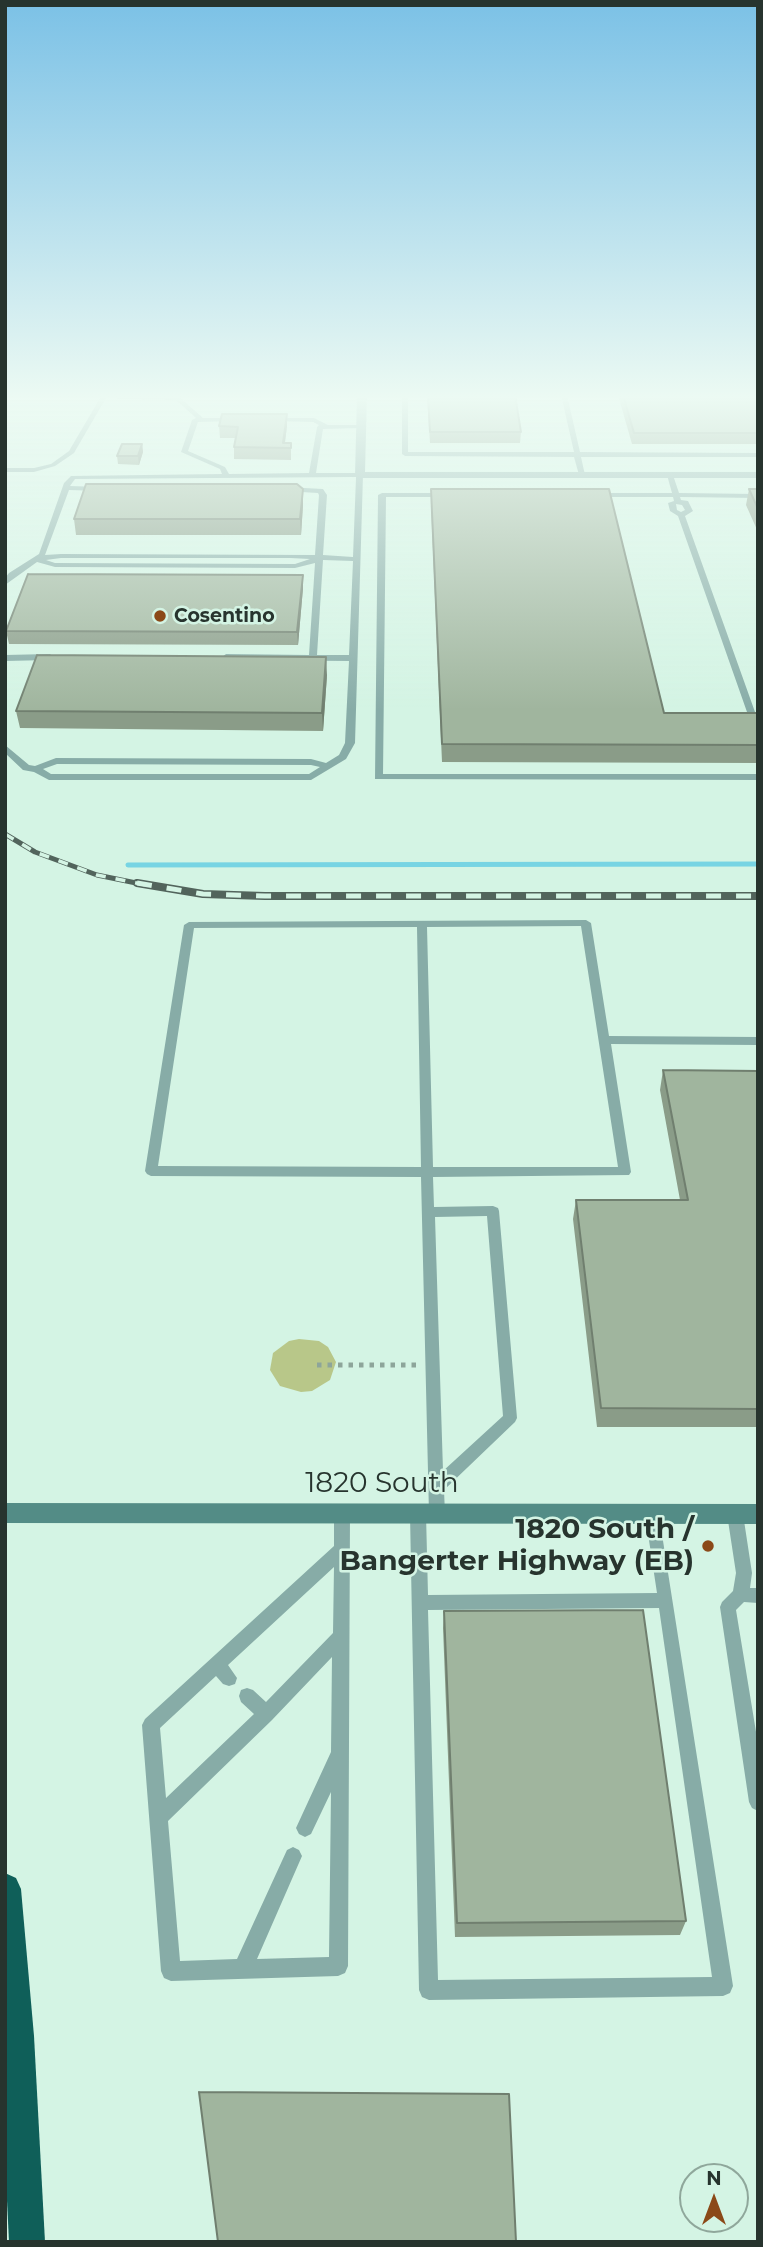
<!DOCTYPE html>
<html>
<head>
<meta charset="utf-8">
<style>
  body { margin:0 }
  #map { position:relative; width:763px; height:2247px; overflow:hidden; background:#d4f4e4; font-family:Montserrat,sans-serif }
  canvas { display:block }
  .frame { position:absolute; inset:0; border:7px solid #27342e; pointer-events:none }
  .north { position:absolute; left:679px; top:2163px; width:70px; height:70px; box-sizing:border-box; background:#d4f4e4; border:2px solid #8fa79b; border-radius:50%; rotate:0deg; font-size:19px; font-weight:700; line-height:28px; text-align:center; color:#27342e }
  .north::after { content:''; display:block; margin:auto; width:24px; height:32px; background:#8b4918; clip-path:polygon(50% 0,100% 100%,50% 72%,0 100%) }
</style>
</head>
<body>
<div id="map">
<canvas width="763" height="2247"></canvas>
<div class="frame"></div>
<div class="north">N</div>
</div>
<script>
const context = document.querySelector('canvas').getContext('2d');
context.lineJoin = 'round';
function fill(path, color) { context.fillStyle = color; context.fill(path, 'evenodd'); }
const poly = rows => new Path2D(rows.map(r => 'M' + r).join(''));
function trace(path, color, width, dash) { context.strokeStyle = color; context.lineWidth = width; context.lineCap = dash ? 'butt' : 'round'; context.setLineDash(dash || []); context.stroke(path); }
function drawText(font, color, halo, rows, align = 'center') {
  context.font = font + ' Montserrat,sans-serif'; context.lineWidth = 5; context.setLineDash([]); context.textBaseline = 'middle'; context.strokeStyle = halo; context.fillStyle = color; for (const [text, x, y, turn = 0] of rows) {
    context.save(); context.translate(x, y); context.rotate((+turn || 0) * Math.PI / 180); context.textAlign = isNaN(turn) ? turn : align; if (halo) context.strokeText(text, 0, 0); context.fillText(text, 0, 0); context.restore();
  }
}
const green = poly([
  [299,1339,319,1341,328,1347,336,1362,330,1380,312,1391,301,1392,280,1386,270,1370,273,1353,289,1341]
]);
const stream = poly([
  [128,865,758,864]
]);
const path = poly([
  [317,1365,418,1365]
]);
const lane = poly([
  [5,395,13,395,5,398,5,395],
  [48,395,178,396,203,418,239,418,240,419,237,421,198,422,188,451,225,467,229,474,309,473,317,427,319,425,313,422,273,421,270,419,271,418,314,418,328,425,364,425,365,426,362,428,323,429,316,473,360,473,363,475,355,743,346,759,311,780,49,780,34,772,23,770,5,753,5,745,29,765,35,766,56,758,311,759,326,763,339,755,345,743,349,661,226,660,222,657,226,654,309,655,315,563,295,568,55,567,37,562,5,585,5,578,9,573,39,554,64,483,71,476,222,474,220,469,181,452,192,420,196,418,176,400,106,398,74,453,55,466,34,472,5,472,5,468,34,468,51,464,69,451,100,398,48,395],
  [356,477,353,557,323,555,327,495,323,489,287,487,284,487,284,491,318,493,319,495,315,555,61,554,45,555,69,490,101,491,105,489,101,487,70,486,75,479,356,477],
  [61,558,290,558,310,559,295,564,55,563,46,560,61,558],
  [323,560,353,561,349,655,317,655,323,560],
  [57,764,311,765,320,767,309,774,51,774,43,769,57,764],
  [402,395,408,395,408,452,574,452,561,395,567,395,580,452,758,453,758,457,581,457,585,475,582,477,579,475,574,457,405,456,402,454,402,395],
  [670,473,673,475,679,493,758,494,758,498,680,497,681,500,688,501,693,511,685,516,755,712,754,714,747,712,678,516,670,511,668,503,674,501,673,497,596,497,592,495,596,493,672,493,667,475,670,473],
  [676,504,682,505,685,510,681,512,677,510,676,504],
  [382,493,445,493,449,495,445,497,386,497,383,774,758,774,758,780,375,779,378,495,382,493],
  [5,655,50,654,54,657,50,660,5,661,5,655],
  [586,920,591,923,609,1036,758,1037,758,1045,611,1044,631,1172,629,1175,433,1177,434,1207,493,1206,498,1208,499,1211,517,1418,515,1422,444,1490,445,1514,442,1519,437,1521,432,1519,429,1514,421,1177,151,1176,147,1174,145,1171,184,925,189,922,586,920],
  [581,926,618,1167,433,1167,427,927,581,926],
  [417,927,421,1167,158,1166,194,928,417,927],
  [487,1216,503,1416,443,1471,435,1217,487,1216],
  [342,1507,347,1509,350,1514,348,1966,345,1973,338,1976,171,1981,164,1978,161,1971,142,1725,145,1719,334,1546,334,1514,337,1509,342,1507],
  [334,1567,333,1633,266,1702,253,1690,247,1688,241,1690,239,1696,241,1702,254,1714,166,1798,160,1728,216,1676,223,1684,229,1686,235,1684,237,1678,228,1665,334,1567],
  [332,1657,331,1752,296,1828,299,1834,305,1837,311,1834,331,1792,329,1957,257,1959,302,1856,299,1850,293,1847,287,1850,237,1959,180,1961,168,1821,272,1720,332,1657],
  [418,1507,423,1509,426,1514,428,1595,657,1593,645,1514,648,1509,653,1507,658,1509,733,1986,730,1993,723,1996,429,2000,422,1997,419,1990,410,1514,413,1509,418,1507],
  [659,1608,712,1977,438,1980,428,1610,659,1608],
  [735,1507,740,1509,743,1514,752,1573,750,1588,758,1588,758,1603,744,1602,736,1610,758,1744,758,1811,752,1808,749,1802,720,1607,722,1602,733,1591,736,1573,727,1514,730,1509,735,1507]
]);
const street = poly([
  [357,395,367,395,365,472,758,472,758,478,360,478,355,475,357,395]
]);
const secondary = poly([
  [5,1503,758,1504,758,1524,5,1523,5,1503]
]);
const highway = poly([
  [5,1873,16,1878,21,1889,34,2036,45,2242,9,2242,5,2159,5,1873]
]);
const railFar1 = poly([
  [5,834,35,852,97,875,146,885]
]);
const rail = poly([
  [137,883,203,894,265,896,758,896]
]);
const wall = poly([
  [427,395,515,395,521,432,520,443,430,443],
  [618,395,758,395,758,444,632,444],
  [219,426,287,426,285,443,291,443,291,460,234,459,234,447,235,438,220,438],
  [142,444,143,452,139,465,118,464,117,456],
  [431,489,664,713,758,713,758,763,442,762,431,505],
  [749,489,758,489,758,532,746,505],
  [303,505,301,535,76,535,74,519],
  [303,575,303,588,298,645,9,644,6,631],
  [327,675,323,731,20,728,16,711],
  [663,1070,758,1071,758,1427,597,1427,573,1219,576,1200,680,1200,660,1090],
  [444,1611,686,1921,680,1935,455,1937,443,1628]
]);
const shadedWall = poly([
  [287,414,287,426,284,448,283,443],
  [142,444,143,452,139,465,138,456],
  [303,489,303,505,301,535,300,519],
  [303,575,303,588,298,645,297,632],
  [326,657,327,675,323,731,322,713]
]);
const building = poly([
  [428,395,515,395,521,432,430,432,428,395],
  [623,395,758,395,758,433,634,433,623,395],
  [222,414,287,414,283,443,291,443,291,448,234,447,238,427,219,426,222,414],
  [122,444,142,444,138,456,117,456,122,444],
  [86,484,297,484,303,489,300,519,74,519,86,484],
  [431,489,609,489,664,713,758,713,758,745,442,744,431,489],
  [749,489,758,489,758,509,749,489],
  [28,574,303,575,297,632,6,631,28,574],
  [37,655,326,657,322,713,16,711,37,655],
  [663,1070,758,1071,758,1409,601,1408,576,1200,688,1200,663,1070],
  [643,1610,686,1921,457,1923,444,1611,643,1610],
  [199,2092,509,2094,516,2242,218,2242,199,2092]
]);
const markers = [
  [160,616,7,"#8b4918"],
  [708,1546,7,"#8b4918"]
];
const farPoinames = [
  ["Cosentino",174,616]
];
const nearStreetnames = [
  ["1820 South",382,1484]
];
const nearPoinames = [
  ["1820 South /",694,1530],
  ["Bangerter Highway (EB)",694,1562]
];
fill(green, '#b8c789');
trace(stream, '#77d4e3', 5);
trace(path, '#8da59a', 5, [4.5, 6]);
fill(lane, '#87aca7');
fill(street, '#87aca7');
fill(secondary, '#538c86');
fill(highway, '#0f5f59');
trace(railFar1, '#52645c', 5);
trace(rail, '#52645c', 8);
trace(railFar1, '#d4f4e4', 3.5, [10]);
trace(rail, '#d4f4e4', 5, [15]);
fill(wall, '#8a9c88');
fill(shadedWall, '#707f6f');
fill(building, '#a0b59e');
trace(building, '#707f6f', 2);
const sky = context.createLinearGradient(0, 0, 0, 710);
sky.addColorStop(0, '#7bc1e6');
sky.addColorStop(0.56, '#ecfaf3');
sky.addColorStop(1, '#ecfaf300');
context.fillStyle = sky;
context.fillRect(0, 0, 763, 710);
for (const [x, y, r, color] of markers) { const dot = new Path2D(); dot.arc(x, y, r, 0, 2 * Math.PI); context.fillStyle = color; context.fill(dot); trace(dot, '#d4f4e4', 2.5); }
drawText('bold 19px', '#27342e', '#d4f4e4', farPoinames, 'left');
drawText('28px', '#27342e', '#d4f4e4', nearStreetnames);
drawText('bold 28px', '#27342e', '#d4f4e4', nearPoinames, 'right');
</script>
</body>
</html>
